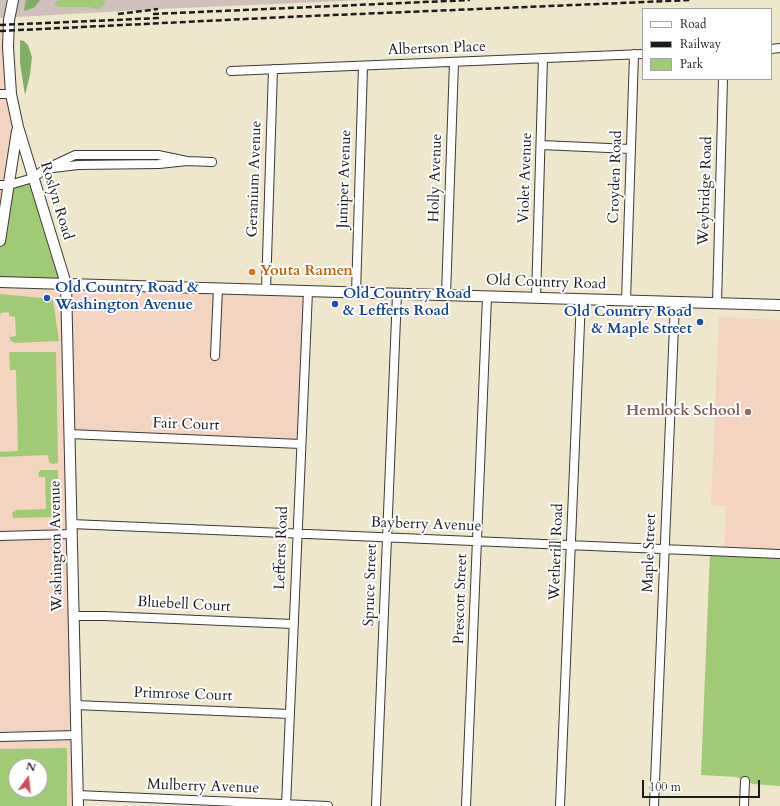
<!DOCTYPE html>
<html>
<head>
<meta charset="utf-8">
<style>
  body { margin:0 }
  #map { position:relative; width:780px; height:806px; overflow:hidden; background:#efe7cb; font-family:Cardo,serif }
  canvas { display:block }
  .legend { position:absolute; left:642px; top:8px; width:130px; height:72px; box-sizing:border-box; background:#fff; border:1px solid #a4a4a4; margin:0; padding:5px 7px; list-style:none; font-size:12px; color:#1c1c1c }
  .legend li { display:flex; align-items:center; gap:8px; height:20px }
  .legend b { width:20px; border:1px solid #a4a4a4 }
  .north { position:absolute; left:8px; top:758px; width:40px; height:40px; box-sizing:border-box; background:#fff; border:1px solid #a4a4a4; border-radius:50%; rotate:15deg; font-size:11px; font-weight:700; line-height:16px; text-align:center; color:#1c1c1c }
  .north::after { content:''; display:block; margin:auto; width:14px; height:18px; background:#d1495b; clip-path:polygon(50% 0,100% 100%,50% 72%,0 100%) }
  .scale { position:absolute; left:642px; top:780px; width:118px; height:18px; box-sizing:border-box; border:2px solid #1c1c1c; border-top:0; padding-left:5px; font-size:12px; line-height:14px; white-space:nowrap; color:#1c1c1c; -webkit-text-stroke:3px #fff; paint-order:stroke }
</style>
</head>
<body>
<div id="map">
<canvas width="780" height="806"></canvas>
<ul class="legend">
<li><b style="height:5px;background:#fff"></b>Road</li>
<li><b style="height:5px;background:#1c1c1c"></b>Railway</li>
<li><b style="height:11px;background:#a0ca76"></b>Park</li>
</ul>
<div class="north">N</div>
<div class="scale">100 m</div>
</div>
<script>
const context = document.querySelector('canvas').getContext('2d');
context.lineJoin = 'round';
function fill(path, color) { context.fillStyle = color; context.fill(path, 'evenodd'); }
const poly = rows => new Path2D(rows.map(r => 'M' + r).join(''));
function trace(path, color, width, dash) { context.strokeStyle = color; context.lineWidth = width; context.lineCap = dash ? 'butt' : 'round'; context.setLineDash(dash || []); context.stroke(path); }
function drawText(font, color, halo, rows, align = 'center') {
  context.font = font + ' Cardo,serif'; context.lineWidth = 4; context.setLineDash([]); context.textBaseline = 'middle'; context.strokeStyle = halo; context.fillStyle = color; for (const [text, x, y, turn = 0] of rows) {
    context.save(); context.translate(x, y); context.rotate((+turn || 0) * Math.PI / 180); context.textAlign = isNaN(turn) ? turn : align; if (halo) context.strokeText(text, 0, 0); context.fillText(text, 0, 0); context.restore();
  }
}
const built = poly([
  [0,31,8,31,18,127,0,241],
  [0,284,308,291,301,444,69,434,78,806,0,806],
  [16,766,40,766,40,790,16,790],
  [719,317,780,320,780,554,724,551,726,506,711,505]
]);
const industrial = poly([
  [0,0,365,0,159,9,0,18]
]);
const green = poly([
  [60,0,105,0,104,5,98,9,88,7,60,7,55,5,55,2],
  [33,178,66,284,0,282,0,241,9,185],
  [0,294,53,299,59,341,15,343,11,341,9,337,16,336,15,317,9,316,9,312,1,313,0,316],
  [9,352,56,352,58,463,52,464,49,462,48,455,0,457,0,452,18,451,16,370,10,370],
  [41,470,58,470,59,514,56,517,13,518,12,513,16,510,46,509,45,477,39,477,38,473],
  [710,552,780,557,780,786,753,784,736,777,701,775],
  [67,748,67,806,0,806,0,749],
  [16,766,40,766,40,790,16,790]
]);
const forest = poly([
  [26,0,40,0,35,7,25,11,24,9],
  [20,40,24,41,28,45,32,57,30,75,25,95,20,63]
]);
const minor = poly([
  [771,49,780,48],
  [231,71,643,54],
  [0,94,11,94],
  [541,145,631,149],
  [53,168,78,165,159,164,187,161,212,162],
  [0,185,9,185,33,178,45,169,75,155,158,155,187,161],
  [266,290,273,69],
  [356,293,363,66],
  [446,295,454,62],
  [536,298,543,58],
  [626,301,634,54],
  [717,303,723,79],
  [215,356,218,288],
  [69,434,301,444],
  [71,524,780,554],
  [0,536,71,534],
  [73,616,104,616,293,624],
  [75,705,290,714],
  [0,737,76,735],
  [77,795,328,806],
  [286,806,308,291],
  [376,806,397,294],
  [466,806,487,297],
  [560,806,581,299],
  [654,806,675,302],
  [744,806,745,781]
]);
const major = poly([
  [13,0,9,20,8,47,11,94,18,127,66,284,78,806],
  [0,241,17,131],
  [0,282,780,305]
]);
const rail = poly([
  [118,14,158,9],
  [153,14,470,0],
  [0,25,160,18],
  [0,31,287,17,692,0]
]);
const markers = [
  [252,272,4,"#e8710a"],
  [47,298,4,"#1a4fb4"],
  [335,304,4,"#1a4fb4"],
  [700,322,4,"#1a4fb4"],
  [748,412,4,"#8d6e63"]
];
const streetNames = [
  ["Albertson Place",437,49,-2],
  ["Croyden Road",616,177,-88],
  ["Holly Avenue",436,178,-88],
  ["Violet Avenue",526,178,-88],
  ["Geranium Avenue",255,179,-88],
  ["Juniper Avenue",345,179,-88],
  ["Weybridge Road",706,191,-88],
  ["Roslyn Road",56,201,73],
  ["Old Country Road",546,283,2],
  ["Fair Court",186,425,2],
  ["Bayberry Avenue",426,525,2],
  ["Washington Avenue",57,546,-91],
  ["Lefferts Road",282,548,-88],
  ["Wetherill Road",557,552,-88],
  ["Maple Street",650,553,-88],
  ["Spruce Street",371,585,-88],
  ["Prescott Street",461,599,-88],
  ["Bluebell Court",184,605,3],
  ["Primrose Court",183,695,2],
  ["Mulberry Avenue",203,787,2]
];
const foodNames = [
  ["Youta Ramen",260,272]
];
const transitNames = [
  ["Old Country Road &",55,289],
  ["Washington Avenue",55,306],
  ["Old Country Road",343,295],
  ["& Lefferts Road",343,312],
  ["Old Country Road",692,313,"right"],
  ["& Maple Street",692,330,"right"]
];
const educationNames = [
  ["Hemlock School",740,412]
];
fill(built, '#f4d3c1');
fill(industrial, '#d0c0bc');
fill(green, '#a0ca76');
fill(forest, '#80ae67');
trace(minor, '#3c3a36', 10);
trace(major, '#3c3a36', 12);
trace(minor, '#fff', 8);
trace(major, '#fff', 10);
trace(rail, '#1c1c1c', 2.5, [6, 3]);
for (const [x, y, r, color] of markers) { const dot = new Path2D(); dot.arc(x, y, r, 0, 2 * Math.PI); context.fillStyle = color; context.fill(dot); trace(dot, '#fff', 1.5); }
drawText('15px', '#1c1c1c', '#fff', streetNames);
drawText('bold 15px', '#c56008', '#fff', foodNames, 'left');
drawText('bold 15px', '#164399', '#fff', transitNames, 'left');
drawText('bold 15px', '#785e54', '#fff', educationNames, 'right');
</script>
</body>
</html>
